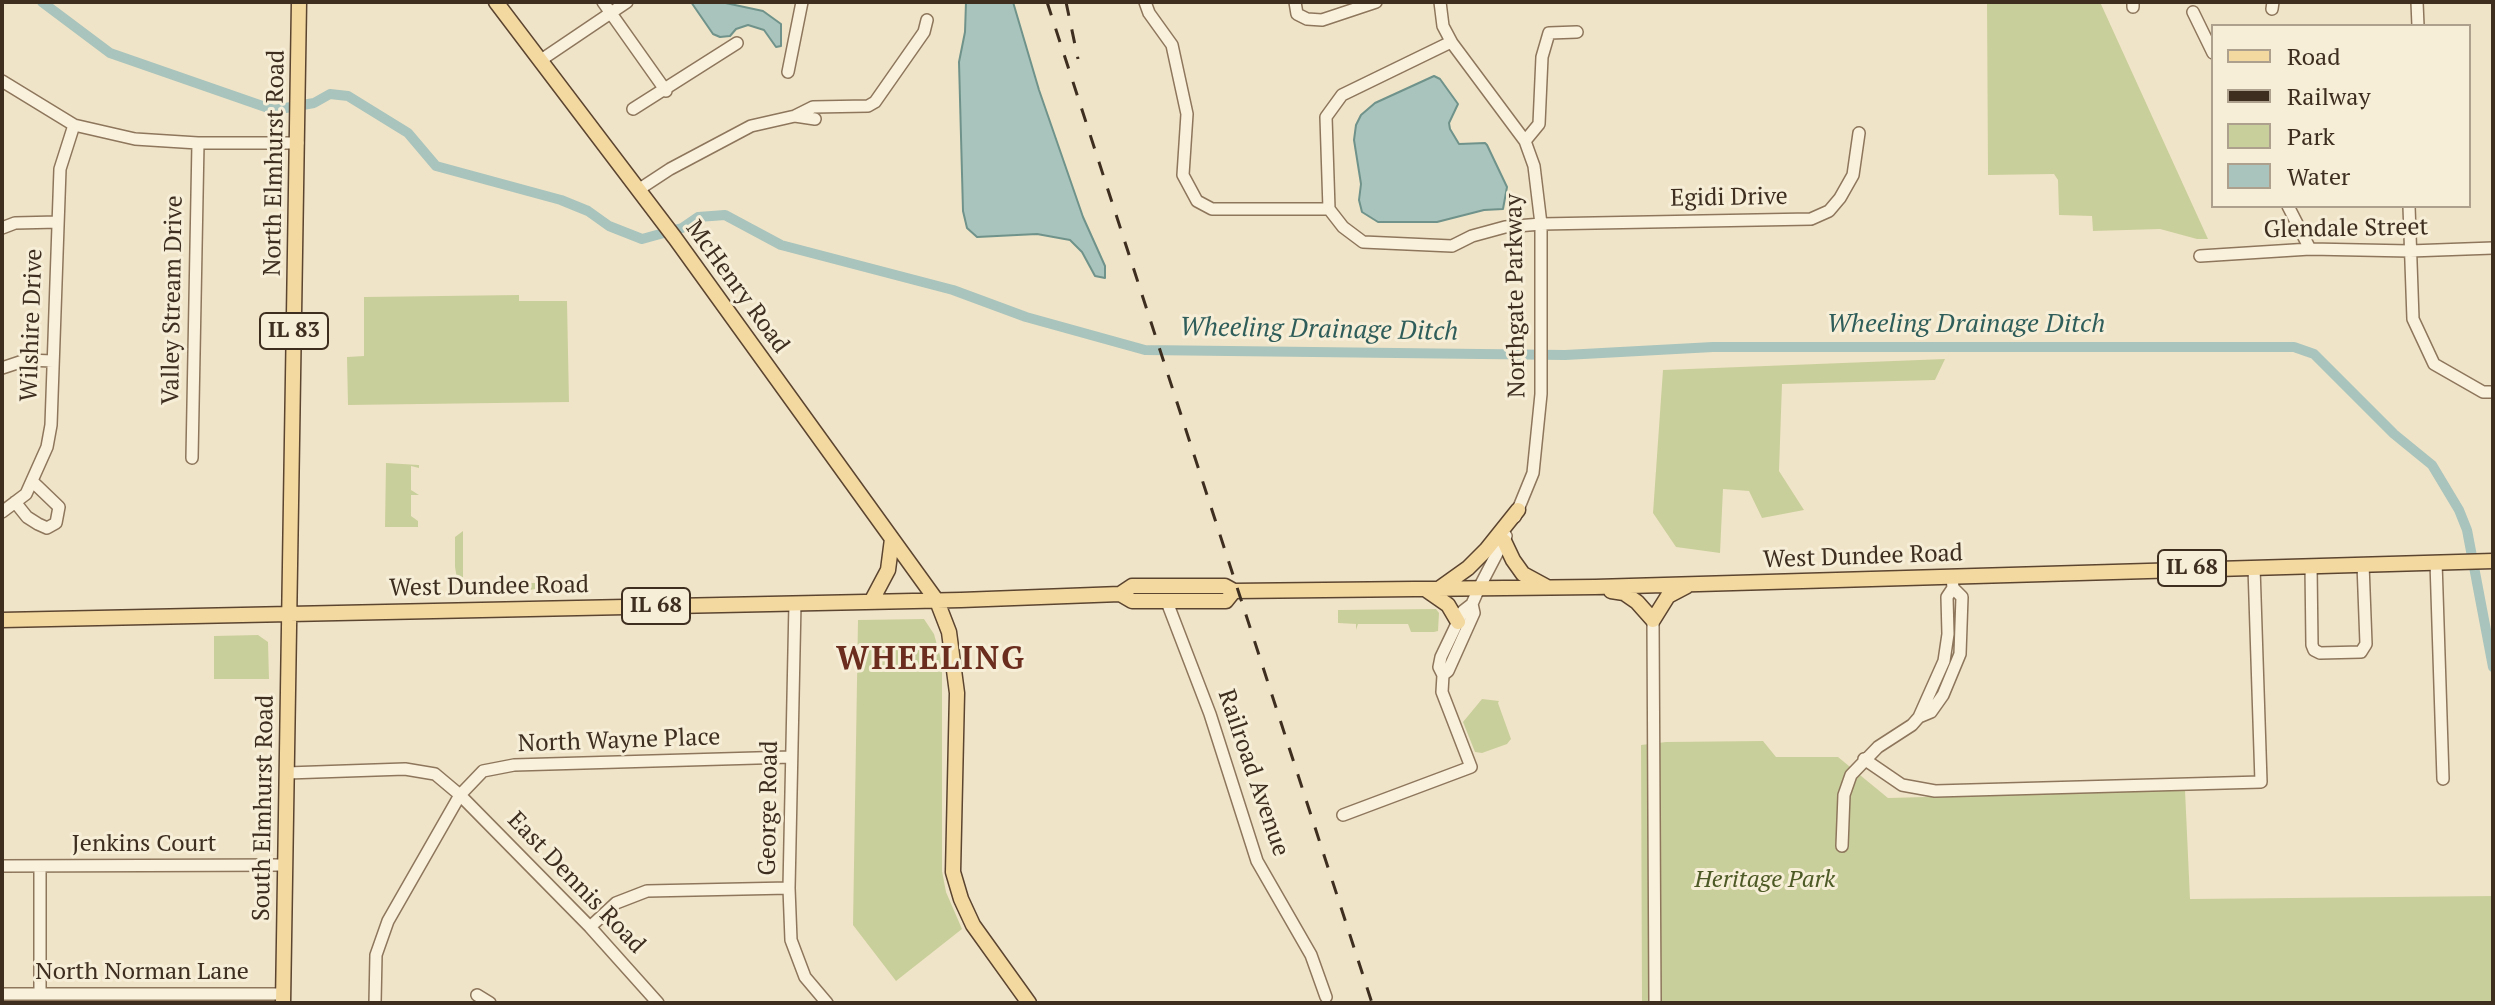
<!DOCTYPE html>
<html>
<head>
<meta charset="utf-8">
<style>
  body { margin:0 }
  #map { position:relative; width:2495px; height:1005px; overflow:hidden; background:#f0e4c8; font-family:"PT Serif",serif }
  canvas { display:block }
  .frame { position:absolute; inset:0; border:4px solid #3d2e20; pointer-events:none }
  .legend { position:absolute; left:2211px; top:24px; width:260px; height:184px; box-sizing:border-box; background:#f7eed8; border:2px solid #ada18e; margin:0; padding:10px 14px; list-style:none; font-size:24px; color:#3d2e20 }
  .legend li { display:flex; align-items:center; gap:16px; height:40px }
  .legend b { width:40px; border:2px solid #ada18e }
</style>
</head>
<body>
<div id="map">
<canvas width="2495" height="1005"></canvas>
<div class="frame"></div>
<ul class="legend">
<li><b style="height:10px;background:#f3d9a0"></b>Road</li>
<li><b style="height:10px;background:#3d2e20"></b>Railway</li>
<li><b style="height:22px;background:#c9cf9b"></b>Park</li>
<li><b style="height:22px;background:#a9c4bc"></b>Water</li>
</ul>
</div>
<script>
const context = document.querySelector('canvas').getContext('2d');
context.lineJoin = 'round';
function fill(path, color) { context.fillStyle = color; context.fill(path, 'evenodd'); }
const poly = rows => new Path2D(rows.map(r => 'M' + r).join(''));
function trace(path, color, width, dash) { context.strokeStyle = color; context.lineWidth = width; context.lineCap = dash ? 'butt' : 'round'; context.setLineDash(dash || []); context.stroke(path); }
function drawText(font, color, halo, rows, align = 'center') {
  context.font = font + ' "PT Serif",serif'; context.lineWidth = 6; context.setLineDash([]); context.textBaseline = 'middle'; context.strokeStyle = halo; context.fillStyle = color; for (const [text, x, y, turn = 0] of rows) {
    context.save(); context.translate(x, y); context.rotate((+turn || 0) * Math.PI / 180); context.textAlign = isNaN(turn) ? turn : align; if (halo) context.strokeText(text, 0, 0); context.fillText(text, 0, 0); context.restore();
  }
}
const green = poly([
  [2083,2,2100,2,2208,239,2197,239,2160,229,2093,231,2092,216,2059,215,2058,180,2054,174,1988,175,1987,4],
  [519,295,519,301,567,301,569,402,348,405,347,357,364,356,364,297],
  [1945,359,1935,380,1782,384,1779,471,1804,510,1762,518,1749,491,1723,489,1720,553,1676,547,1653,513,1663,370],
  [386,463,419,465,419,468,411,466,411,490,419,495,411,495,411,516,418,521,418,527,385,527],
  [463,531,463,583,561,583,564,588,545,587,525,591,459,591,455,567,455,537],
  [1436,609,1439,613,1438,631,1434,632,1411,632,1408,624,1358,624,1356,630,1356,624,1338,623,1338,610],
  [924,619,934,634,942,663,942,871,946,892,962,929,896,981,853,925,858,620],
  [258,635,268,642,269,679,214,679,214,636],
  [1482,699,1499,701,1498,703,1511,739,1507,744,1482,753,1475,752,1463,722],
  [1763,741,1776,757,1838,757,1888,798,2185,790,2190,899,2493,896,2493,1003,1642,1003,1641,745,1666,742]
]);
const water = poly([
  [691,2,721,2,763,11,781,24,781,46,776,47,764,30,748,25,736,29,730,36,720,37,713,34,691,2],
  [966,2,1013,2,1039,90,1083,217,1105,266,1105,278,1095,276,1082,252,1070,240,1037,234,977,237,967,228,963,211,959,62,965,32,966,2],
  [1434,76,1440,79,1458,104,1449,123,1450,129,1459,144,1485,143,1487,145,1507,187,1503,209,1484,210,1437,222,1378,222,1362,212,1359,200,1361,184,1354,140,1356,125,1361,115,1375,103,1434,76]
]);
const canal = poly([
  [42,2,110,53,274,110,314,103,330,94,348,96,408,133,436,166,561,200,588,211,609,226,642,239,682,228,698,217,725,215,781,245,953,290,1026,317,1145,350,1565,355,1713,347,2294,347,2314,354,2394,434,2432,465,2459,510,2467,530,2493,667]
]);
const minor = poly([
  [603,2,666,91],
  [1145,2,1149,13,1172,45,1187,114,1183,175,1197,201,1212,209,1329,209],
  [1295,2,1297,14,1307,19,1322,20,1376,2],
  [1440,2,1443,26,1452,43,1525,141,1534,166,1541,224,1541,394,1533,473,1515,517],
  [2417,2,2418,26],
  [2133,7,2133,2],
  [2272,9,2273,2],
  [2193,12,2213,53],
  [1451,42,1342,95,1326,117,1329,209,1343,227,1363,242,1452,246,1472,236,1505,227,1541,224,1811,219,1829,211,1840,198,1853,175,1859,133],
  [541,60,627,2],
  [788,72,802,2],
  [2,81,74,125,135,139,198,143,298,143],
  [633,109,737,43],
  [795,116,815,119],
  [1525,141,1539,124,1542,57,1549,33,1577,32],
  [638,190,670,169,751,126,795,116,813,107,868,106,875,102,924,32,927,20],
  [2288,206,2310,249],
  [2409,206,2413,319,2434,364,2483,392,2493,392],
  [2,228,15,223,58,222],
  [2200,256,2310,249,2410,251,2493,248],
  [2,368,26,360,53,361],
  [192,458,198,143],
  [15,502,27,517,38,524,47,528,56,523,59,507,33,482],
  [2,512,26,494,47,447,51,425,60,169,74,125],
  [2436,562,2443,779],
  [2311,566,2312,645,2314,650,2320,653,2361,652,2366,644,2363,564],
  [1952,577,1953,588,1947,597,1948,634,1944,661,1919,717,1931,712,1943,695,1960,654,1962,597,1953,588],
  [1167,602,1210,714,1257,861,1311,955,1326,997],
  [795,603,789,888,791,940,805,977,827,1003],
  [1653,620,1655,1003],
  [1443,675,1448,671,1474,613,1472,604,1479,588,1506,536],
  [1864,759,1902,785,1935,791,2261,782,2254,567],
  [287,773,405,769,435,774,460,795,590,927,658,1003],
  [1343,815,1471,767,1442,692,1443,675,1439,667,1441,657,1463,611,1472,604],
  [1842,846,1844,795,1851,775,1878,747,1912,725,1919,717],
  [2,866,286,865],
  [40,867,40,994],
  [590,927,616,903,647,891,789,888],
  [2,994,283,994],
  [477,995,490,1003],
  [375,1003,376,955,388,921,460,795,483,771,514,765,791,757]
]);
const major = poly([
  [496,2,675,238,937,601,949,632,957,693,953,872,961,899,973,925,1029,1003],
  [1504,541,1513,560,1523,574,1547,587],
  [1440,588,1468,568,1486,550,1518,510],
  [1425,589,1448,605,1458,622],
  [1611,591,1624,593,1637,602,1653,620,1668,596,1687,586],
  [1120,594,1132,601,1226,601,1234,591],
  [871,602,888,570,892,539],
  [2,620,961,600,1120,594,1132,586,1225,586,1234,591,1595,587,2493,561],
  [283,1003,299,2]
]);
const rail = poly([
  [1047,2,1372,1003],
  [1066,2,1078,59]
]);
const shields = [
  [294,331,68],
  [2192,568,68],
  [656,606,68]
];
const shieldNames = [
  ["IL 83",294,331],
  ["IL 68",2192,568],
  ["IL 68",656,606]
];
const streetNames = [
  ["North Elmhurst Road",275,163,-89],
  ["Egidi Drive",1729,198,-1],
  ["Glendale Street",2346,229,-1],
  ["McHenry Road",737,287,54],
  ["Northgate Parkway",1516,296,-91],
  ["Valley Stream Drive",173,300,-89],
  ["Wilshire Drive",32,325,-88],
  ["West Dundee Road",1863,557,-2],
  ["West Dundee Road",489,587,-1],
  ["North Wayne Place",619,741,-2],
  ["Railroad Avenue",1253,773,71],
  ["South Elmhurst Road",264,808,-89],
  ["George Road",769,808,-89],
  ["Jenkins Court",144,844],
  ["East Dennis Road",576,883,46],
  ["North Norman Lane",142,972]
];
const parkNames = [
  ["Heritage Park",1765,880]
];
const waterNames = [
  ["Wheeling Drainage Ditch",1966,325],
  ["Wheeling Drainage Ditch",1319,330,1]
];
const districtNames = [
  ["WHEELING",931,660]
];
fill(green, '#c9cf9b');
fill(water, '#a9c4bc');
trace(water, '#6f938a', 2);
trace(canal, '#a9c4bc', 10);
trace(minor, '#8d765c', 14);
trace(major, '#5b4430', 17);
trace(minor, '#faf1dc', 11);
trace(major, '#f3d9a0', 14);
trace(rail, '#3d2e20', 3, [14, 14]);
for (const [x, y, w] of shields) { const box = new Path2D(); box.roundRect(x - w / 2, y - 18, w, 36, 6); context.fillStyle = '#f7eed8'; context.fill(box); trace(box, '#3d2e20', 2); }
drawText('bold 22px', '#3d2e20', null, shieldNames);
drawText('24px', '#3d2e20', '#f7eed8', streetNames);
drawText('italic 24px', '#4d5a26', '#f7eed8', parkNames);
drawText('italic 26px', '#2f5d5a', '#f7eed8', waterNames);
context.letterSpacing = '2px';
drawText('bold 32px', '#6b2e1e', '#f7eed8', districtNames);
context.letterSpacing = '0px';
</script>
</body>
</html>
